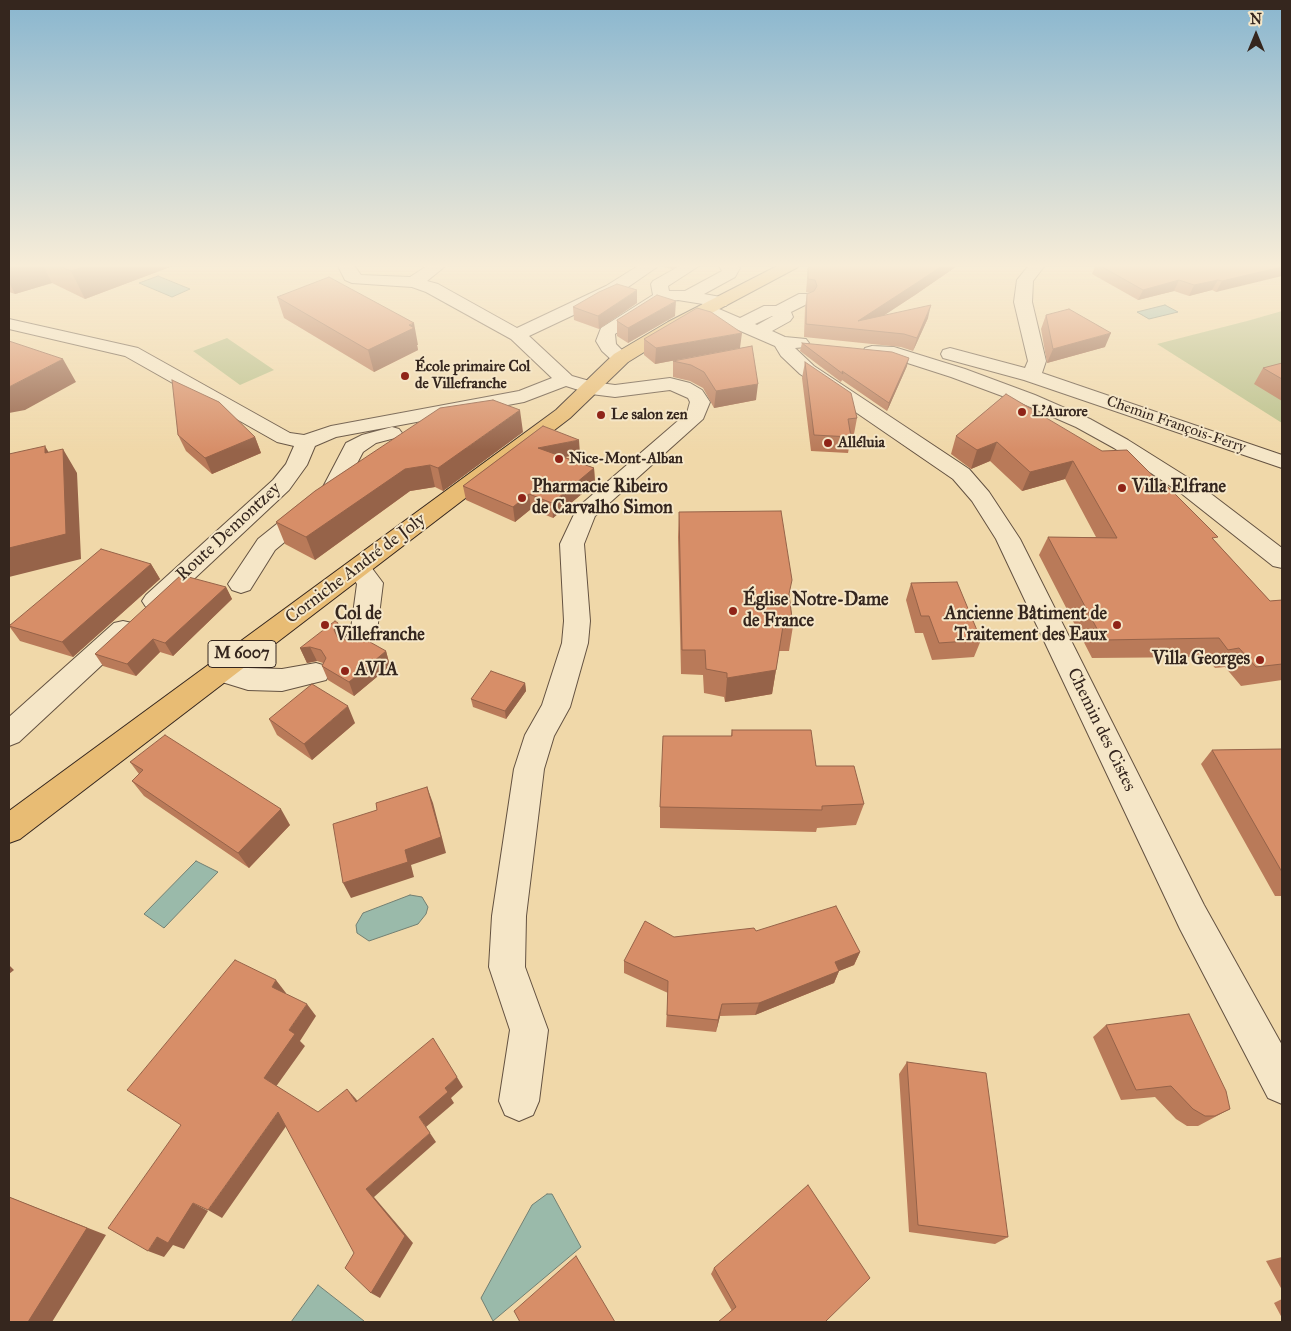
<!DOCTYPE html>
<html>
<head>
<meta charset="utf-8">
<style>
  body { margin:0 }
  #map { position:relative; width:1291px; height:1331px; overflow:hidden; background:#f0d8a9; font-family:"IM FELL Great Primer",serif }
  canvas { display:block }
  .frame { position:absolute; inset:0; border:10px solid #35261e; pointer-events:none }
  .north { position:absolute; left:1231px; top:10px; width:50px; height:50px; -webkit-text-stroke:4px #f5e6c7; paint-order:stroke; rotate:0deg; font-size:14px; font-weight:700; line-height:20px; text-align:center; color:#35261e }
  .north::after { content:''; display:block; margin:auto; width:18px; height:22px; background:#35261e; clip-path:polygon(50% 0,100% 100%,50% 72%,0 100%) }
</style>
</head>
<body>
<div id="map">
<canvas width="1291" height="1331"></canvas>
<div class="frame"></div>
<div class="north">N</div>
</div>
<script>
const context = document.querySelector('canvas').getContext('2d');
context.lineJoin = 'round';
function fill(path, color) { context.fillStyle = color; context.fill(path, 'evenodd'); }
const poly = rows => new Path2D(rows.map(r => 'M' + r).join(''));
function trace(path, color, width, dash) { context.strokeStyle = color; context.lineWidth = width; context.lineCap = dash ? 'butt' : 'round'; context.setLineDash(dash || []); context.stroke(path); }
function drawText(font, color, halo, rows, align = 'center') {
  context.font = font + ' "IM FELL Great Primer",serif'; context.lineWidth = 4; context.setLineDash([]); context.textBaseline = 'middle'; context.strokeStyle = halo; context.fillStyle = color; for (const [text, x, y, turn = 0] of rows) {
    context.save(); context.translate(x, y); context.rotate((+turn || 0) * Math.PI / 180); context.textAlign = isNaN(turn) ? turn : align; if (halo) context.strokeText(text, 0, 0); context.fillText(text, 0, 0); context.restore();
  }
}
const green = poly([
  [1282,311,1282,423,1157,344,1247,321],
  [227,338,274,370,240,385,193,351]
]);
const water = poly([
  [158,276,190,289,172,297,139,283,158,276],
  [1165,305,1178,312,1149,319,1137,312,1165,305],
  [196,861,218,872,164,928,144,914,196,861],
  [410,895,422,897,428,907,426,914,418,924,369,941,357,933,356,925,363,913,410,895],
  [547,1194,552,1194,581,1247,493,1321,481,1298,532,1205,547,1194],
  [318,1285,364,1321,363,1322,291,1322,318,1285]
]);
const minor = poly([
  [337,264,353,264,361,275,410,277,430,264,448,264,427,281,438,284,517,328,606,286,641,264,659,264,657,267,618,294,529,336,572,376,593,382,615,385,670,378,690,383,702,390,710,402,703,419,595,516,584,544,590,621,588,643,570,707,554,736,544,769,526,916,525,967,548,1030,539,1101,533,1115,519,1121,505,1115,499,1101,510,1030,489,967,492,916,514,769,525,735,542,705,562,643,564,621,560,544,577,508,687,413,690,402,688,398,670,390,615,397,591,394,566,386,524,402,336,437,315,446,307,465,289,490,164,607,155,610,146,607,142,601,146,595,273,480,286,464,294,446,277,442,125,356,9,329,9,319,138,348,290,433,304,435,331,426,519,391,552,378,511,339,426,292,412,287,352,283,345,280,337,264],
  [683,264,702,264,668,286,669,291,685,291,722,271,718,264,738,265,740,268,735,277,704,294,726,298,729,302,726,306,712,306,740,318,764,306,776,306,799,294,811,294,813,298,811,302,791,312,793,317,790,321,772,331,785,337,806,339,809,343,806,347,795,348,814,366,969,469,989,492,1020,539,1204,905,1282,1045,1282,1104,1268,1098,1180,929,996,539,972,501,953,479,800,374,781,356,775,346,699,313,696,309,703,304,678,300,666,302,615,334,616,344,630,358,628,362,614,362,602,351,596,341,601,328,653,295,651,284,653,281,683,264],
  [773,316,757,325,755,324,772,316,773,316],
  [1030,264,1046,264,1033,281,1032,302,1046,361,1042,373,1282,455,1282,468,1024,380,943,358,941,354,943,350,950,348,1025,368,1028,361,1014,302,1017,280,1030,264],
  [872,346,894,347,965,369,1035,395,1090,419,1128,440,1198,484,1282,548,1282,568,1273,566,1182,494,1114,448,1076,427,1021,403,951,377,892,358,865,356,863,352,865,348,872,346],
  [392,427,399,429,402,433,399,437,376,443,363,452,340,496,275,550,250,590,241,593,232,590,228,584,258,539,323,487,346,443,362,435,392,427],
  [359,561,368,563,383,583,377,631,364,651,354,654,344,651,341,644,351,629,357,584,347,569,350,563,359,561],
  [123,621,132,623,136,630,132,637,19,742,9,746,9,717,114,623,123,621],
  [219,661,248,668,282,669,316,663,326,666,330,673,326,680,282,691,248,690,209,678,205,671,209,664,219,661]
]);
const major = poly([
  [781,264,800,264,798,267,680,330,628,362,570,418,20,839,9,843,9,811,556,410,614,354,668,322,781,264]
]);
const wall = poly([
  [9,264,178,264,85,299,52,283,15,294,9,292],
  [660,264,684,264,671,269,660,266],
  [815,264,960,264,915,295,884,315,928,318,913,351,901,347,804,337,805,307,807,294,810,293,806,292,808,268],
  [1096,264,1282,264,1216,292,1212,290,1189,296,1174,291,1138,300,1092,274],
  [277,297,418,345,417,345,418,350,374,372,284,318],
  [637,303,599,329,574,320,573,307],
  [1046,315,1105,347,1047,363,1041,329],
  [675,316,628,343,617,336,617,320],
  [644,339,740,348,655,364,644,355],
  [802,343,907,366,887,411,842,380,841,382,800,351],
  [752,346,756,400,714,408,703,388,690,381,673,377,673,361],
  [805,362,857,418,854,434,851,434,851,437,848,453,811,451,802,378],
  [1282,363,1282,401,1254,384,1263,368],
  [1006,394,1215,541,1270,601,1282,600,1282,680,1241,686,1225,667,1215,668,1206,657,1092,658,1039,555,1048,537,1096,537,1065,479,1022,491,990,461,971,469,951,454,956,436],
  [543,426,580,454,565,457,594,468,595,483,553,518,531,509,515,522,466,500,463,486],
  [523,432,443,491,435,487,410,491,315,560,285,544,276,522,315,491],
  [178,435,255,437,261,453,212,474,186,451],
  [679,512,789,594,793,626,789,651,779,651,772,694,725,702,724,697,704,693,703,675,681,674,678,537],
  [151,564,160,579,73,657,20,641,9,626,9,625],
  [911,583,981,640,974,657,932,660,923,633,915,633,906,600],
  [226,587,232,599,173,656,160,652,136,676,103,666,95,654],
  [343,637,342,639,386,651,390,666,354,696,328,680,322,666,323,663,317,661,307,663,300,648],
  [525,683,526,691,506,719,473,707,471,699],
  [269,719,355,723,312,760,277,735],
  [732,730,816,766,864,804,856,825,817,828,816,832,660,828,660,807,731,736],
  [1282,749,1282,896,1275,896,1201,764,1212,750],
  [130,762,290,825,249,868,144,796,132,781,139,774],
  [756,931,860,952,854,965,839,971,834,983,755,1015,720,1016,716,1032,666,1027,668,993,624,973,624,961,674,937],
  [1106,1025,1230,1109,1198,1126,1187,1126,1176,1119,1155,1097,1121,1100,1093,1037],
  [907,1062,1008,1237,995,1244,909,1232,899,1074],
  [1282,1257,1282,1290,1266,1261],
  [714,1268,825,1322,732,1311,711,1274],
  [1282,1299,1282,1318,1274,1303]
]);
const shadedWall = poly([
  [9,264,42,264,52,283,15,294,9,282],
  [92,264,178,264,85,299,71,271],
  [671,264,684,264,671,269],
  [945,264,960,264,915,295,862,330,858,321],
  [1282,267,1282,276,1216,292,1222,281],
  [1179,280,1174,291,1138,300,1143,290],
  [1218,280,1212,290,1189,296,1194,285],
  [637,290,637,303,599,329,598,316],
  [676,301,675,316,628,343,628,328],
  [931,305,928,318,913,351,917,338],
  [414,323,418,345,417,345,418,350,374,372,368,350],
  [742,333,740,348,655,364,656,348],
  [1111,333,1105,347,1047,363,1053,349],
  [909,358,907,366,887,411,889,403],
  [63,359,76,382,25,410,9,413,9,387],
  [758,384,756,400,714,408,716,391],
  [520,410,523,432,443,491,438,468],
  [255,437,261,453,212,474,205,458],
  [579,440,580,454,540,462,538,448],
  [997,442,990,461,971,469,977,450],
  [45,446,59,470,45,453],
  [63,449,77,473,81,559,9,577,9,548],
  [1073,461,1065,479,1022,491,1030,472],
  [430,465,435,487,410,491,315,560,306,537,405,469],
  [594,468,595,483,553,518,552,503],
  [529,494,531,509,515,522,513,507],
  [151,564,160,579,73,657,62,642],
  [226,587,232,599,173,656,165,643],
  [338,623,343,637,339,645,334,630],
  [153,639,160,652,136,676,127,664],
  [310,647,317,661,307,663,300,648],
  [386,651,390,666,354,696,349,682],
  [776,670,772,694,725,702,727,678],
  [525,683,526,691,506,719,505,711],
  [348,706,355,723,312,760,304,744],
  [427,787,433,803,446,853,411,865,414,877,351,898,343,883,405,850],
  [281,809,290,825,249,868,238,853],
  [860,952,854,965,839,971,834,983,755,1015,759,1003,835,962],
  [9,965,14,970,9,974],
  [276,980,286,993,282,999,272,987],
  [307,1004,316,1016,300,1041,305,1046,275,1088,264,1078,289,1030],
  [722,1004,720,1016,716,1032,718,1020],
  [457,1077,463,1087,451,1098,454,1103,426,1127,419,1117,445,1088],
  [347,1089,356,1099,365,1113,356,1102],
  [278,1112,289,1122,222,1218,208,1210],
  [430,1133,436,1142,374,1197,413,1243,380,1298,371,1293,366,1189],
  [9,1197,106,1235,52,1322,28,1322],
  [193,1203,208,1211,184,1249,173,1245,164,1257,148,1251,157,1237]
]);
const building = poly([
  [55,264,92,264,71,271,55,264],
  [815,264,945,264,918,282,858,321,931,305,917,338,904,334,806,324,807,294,814,291,817,286,815,280,808,279,808,268,815,264],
  [1097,264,1282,264,1282,267,1222,281,1218,280,1194,285,1179,280,1143,290,1097,264],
  [329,277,414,323,409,325,414,328,368,350,277,297,329,277],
  [617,284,637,290,598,316,573,307,599,292,617,284],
  [657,295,676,301,628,328,617,321,617,320,657,295],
  [697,308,711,312,742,333,656,348,644,339,697,308],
  [1069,309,1111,333,1053,349,1046,315,1069,309],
  [9,341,63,359,9,387,9,341],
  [802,343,892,352,909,358,889,403,842,371,843,374,802,343],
  [752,346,758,384,716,391,704,372,691,365,673,361,752,346],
  [805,362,851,393,857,418,848,419,851,437,814,435,805,362],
  [1282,363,1282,379,1263,368,1282,363],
  [172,380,219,402,255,437,205,458,178,435,172,380],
  [1006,394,1102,451,1127,450,1159,482,1163,482,1218,537,1212,538,1270,601,1282,600,1282,664,1256,667,1239,648,1228,650,1219,638,1103,640,1048,537,1117,538,1073,461,1030,472,997,442,977,450,956,436,1006,394],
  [493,400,520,410,438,468,430,465,405,469,306,537,276,522,315,491,440,408,493,400],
  [543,426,579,440,538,448,594,468,552,503,529,494,513,507,463,486,543,426],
  [45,446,45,453,63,449,66,534,9,548,9,454,45,446],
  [781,511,792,580,789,594,793,626,783,626,776,670,727,678,727,673,706,669,705,650,682,650,679,512,781,511],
  [101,549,151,564,62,642,9,626,101,549],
  [181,575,226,587,165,643,153,639,127,664,95,654,181,575],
  [957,582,981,640,939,643,929,616,921,616,911,583,957,582],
  [335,621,338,623,334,630,338,638,349,641,361,637,386,651,349,682,322,666,326,658,321,650,310,647,300,648,335,621],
  [491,671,525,683,505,711,471,699,491,671],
  [312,684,348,706,304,744,269,719,312,684],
  [732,730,811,730,816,766,854,766,864,804,822,806,822,810,660,807,663,736,732,736,732,730],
  [165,735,281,809,238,853,132,781,143,770,130,762,165,735],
  [1282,749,1282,872,1212,750,1282,749],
  [427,787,441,837,405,850,408,862,343,883,333,824,377,810,376,803,427,787],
  [836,906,860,952,835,962,839,971,759,1003,722,1004,718,1020,667,1015,668,981,624,961,645,921,674,937,754,928,756,931,836,906],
  [235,960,276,980,272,987,307,1004,289,1030,295,1034,264,1078,318,1112,347,1089,356,1102,433,1038,457,1077,445,1088,448,1092,419,1117,430,1133,366,1189,405,1236,371,1293,345,1268,354,1253,278,1112,208,1210,193,1203,168,1243,157,1237,148,1251,108,1228,181,1125,127,1090,235,960],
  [1189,1014,1226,1091,1230,1109,1215,1116,1205,1116,1193,1109,1171,1086,1136,1090,1106,1025,1189,1014],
  [907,1062,986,1073,1008,1237,918,1225,907,1062],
  [808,1185,870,1278,825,1322,718,1322,736,1307,714,1268,808,1185],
  [9,1197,87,1228,28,1322,9,1322,9,1197],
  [576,1256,615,1322,520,1322,514,1311,576,1256]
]);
const markers = [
  [405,376,5,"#8f2418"],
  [1022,412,5,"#8f2418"],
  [601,415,5,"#8f2418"],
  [828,443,5,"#8f2418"],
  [559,459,5,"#8f2418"],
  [1122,488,5,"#8f2418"],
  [522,498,5,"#8f2418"],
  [733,611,5,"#8f2418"],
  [325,625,5,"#8f2418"],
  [1117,625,5,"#8f2418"],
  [1260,660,5,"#8f2418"],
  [345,671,5,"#8f2418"]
];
const farPoinames = [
  ["École primaire Col",415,367],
  ["de Villefranche",415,384],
  ["L'Aurore",1032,412],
  ["Le salon zen",611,415],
  ["Alléluia",838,443],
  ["Nice-Mont-Alban",569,459]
];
const farStreetnames = [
  ["Chemin François-Ferry",1176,425,19]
];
const shields = [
  [242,654,68]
];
const shieldNames = [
  ["M 6007",242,654]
];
const poiNames = [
  ["Pharmacie Ribeiro",532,488],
  ["de Carvalho Simon",532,509],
  ["Villa Elfrane",1132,488],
  ["Église Notre-Dame",743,601],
  ["de France",743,622],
  ["Col de",335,615],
  ["Villefranche",335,636],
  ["Ancienne Bâtiment de",1107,615,"right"],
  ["Traitement des Eaux",1107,636,"right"],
  ["Villa Georges",1250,660,"right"],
  ["AVIA",355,671]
];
const streetNames = [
  ["Route Demontzey",229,532,-43],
  ["Corniche André de Joly",356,569,-37],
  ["Chemin des Cistes",1101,730,64]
];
fill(green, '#b8bf89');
fill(water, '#9abaaa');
trace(water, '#727f72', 1);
trace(minor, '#645241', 2);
trace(major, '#35261e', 2);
fill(minor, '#f5e6c7');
fill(major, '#e8bc74');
fill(wall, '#b97a59');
fill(shadedWall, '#966349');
fill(building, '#d78e68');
trace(building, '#966349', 1);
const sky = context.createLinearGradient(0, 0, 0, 450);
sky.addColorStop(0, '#89b6cf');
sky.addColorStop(0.59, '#f8edd8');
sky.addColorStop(1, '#f8edd800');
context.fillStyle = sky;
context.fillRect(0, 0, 1291, 450);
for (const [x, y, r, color] of markers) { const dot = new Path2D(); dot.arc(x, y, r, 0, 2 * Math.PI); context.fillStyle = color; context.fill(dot); trace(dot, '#f5e6c7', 2); }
drawText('bold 15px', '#35261e', '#f5e6c7', farPoinames, 'left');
drawText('15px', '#35261e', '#f5e6c7', farStreetnames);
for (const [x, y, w] of shields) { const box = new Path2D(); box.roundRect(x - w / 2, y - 13.5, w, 27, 4); context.fillStyle = '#f5e6c7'; context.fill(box); trace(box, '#35261e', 1); }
drawText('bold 16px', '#35261e', null, shieldNames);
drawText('bold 18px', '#35261e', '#f5e6c7', poiNames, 'left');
drawText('18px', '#35261e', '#f5e6c7', streetNames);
</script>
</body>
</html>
